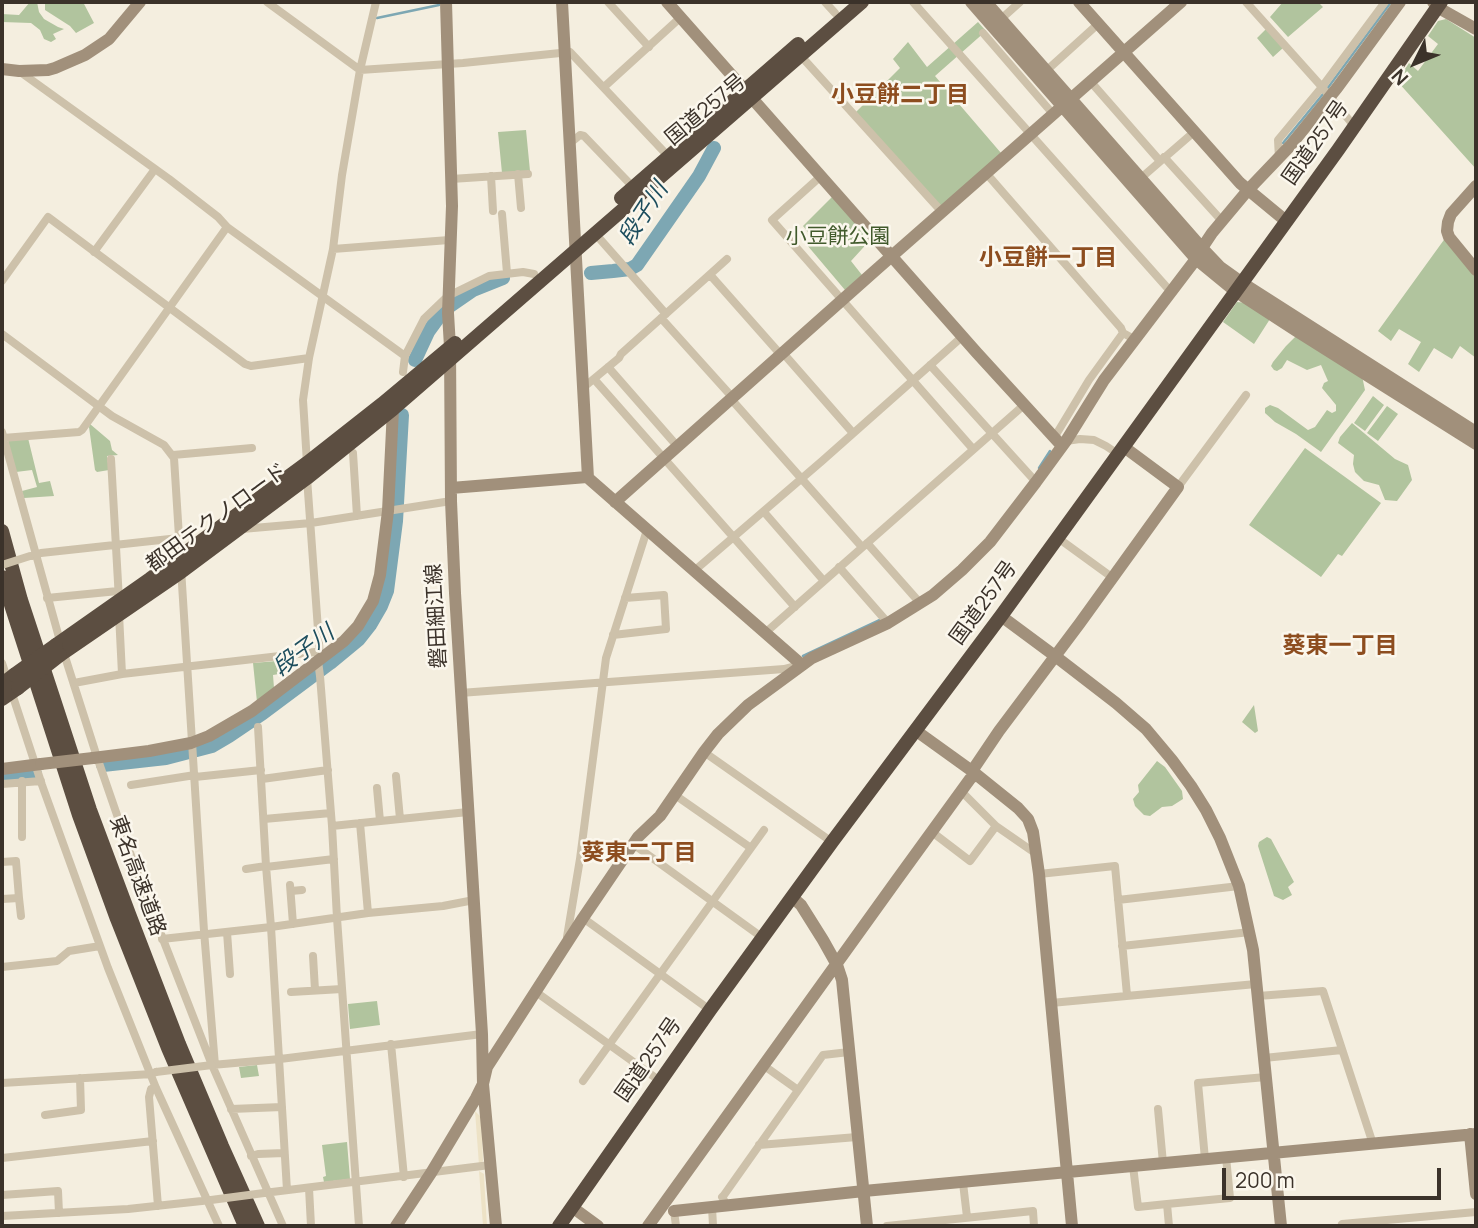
<!DOCTYPE html>
<html>
<head>
<meta charset="utf-8">
<style>
  body { margin:0 }
  #map { position:relative; width:1478px; height:1228px; overflow:hidden; background:#f4eedf; font-family:Manrope,sans-serif }
  canvas { display:block }
  .frame { position:absolute; inset:0; border:4px solid #3b322a; pointer-events:none }
  .north { position:absolute; left:1380px; top:28px; width:70px; height:70px; -webkit-text-stroke:5px #fbf7ed; paint-order:stroke; rotate:227deg; font-size:19px; font-weight:700; line-height:28px; text-align:center; color:#3b322a }
  .north::after { content:''; display:block; margin:auto; width:24px; height:32px; background:#3b322a; clip-path:polygon(50% 0,100% 100%,50% 72%,0 100%) }
  .scale { position:absolute; left:1222px; top:1168px; width:219px; height:32px; box-sizing:border-box; border:4px solid #3b322a; border-top:0; padding-left:9px; font-size:21px; line-height:24px; white-space:nowrap; color:#3b322a; -webkit-text-stroke:5px #fbf7ed; paint-order:stroke }
</style>
</head>
<body>
<div id="map">
<canvas width="1478" height="1228"></canvas>
<div class="frame"></div>
<div class="north">N</div>
<div class="scale">200 m</div>
</div>
<script>
const context = document.querySelector('canvas').getContext('2d');
context.lineJoin = 'round';
function fill(path, color) { context.fillStyle = color; context.fill(path, 'evenodd'); }
const poly = rows => new Path2D(rows.map(r => 'M' + r).join(''));
function trace(path, color, width, dash) { context.strokeStyle = color; context.lineWidth = width; context.lineCap = dash ? 'butt' : 'round'; context.setLineDash(dash || []); context.stroke(path); }
function drawText(font, color, halo, rows, align = 'center') {
  context.font = font + ' Manrope,"Noto Sans JP",sans-serif'; context.lineWidth = 5; context.setLineDash([]); context.textBaseline = 'middle'; context.strokeStyle = halo; context.fillStyle = color; for (const [text, x, y, turn = 0] of rows) {
    context.save(); context.translate(x, y); context.rotate((+turn || 0) * Math.PI / 180); context.textAlign = isNaN(turn) ? turn : align; if (halo) context.strokeText(text, 0, 0); context.fillText(text, 0, 0); context.restore();
  }
}
const green = poly([
  [30,2,37,2,39,12,44,19,58,27,64,29,53,34,56,39,51,42,44,39,40,30,31,23,2,22,2,14,19,15],
  [45,2,83,2,94,23,76,33,70,26,45,10],
  [1283,2,1318,2,1323,7,1288,37,1270,17],
  [1446,19,1476,38,1476,169,1397,81,1409,63,1418,71,1438,44,1428,36,1438,21],
  [978,22,986,31,935,76,1001,153,940,208,855,113,900,68,893,59,908,42,927,67],
  [1266,29,1283,48,1273,57,1257,38],
  [526,130,530,171,502,173,498,132],
  [834,195,872,238,851,261,862,275,845,290,807,245,813,238,803,226],
  [1446,237,1476,276,1476,358,1460,346,1452,359,1434,348,1419,372,1408,364,1421,342,1399,329,1391,341,1378,331],
  [1237,302,1247,303,1270,319,1254,344,1223,322],
  [1296,336,1362,376,1365,390,1321,452,1296,434,1275,422,1265,413,1265,408,1270,405,1278,408,1308,430,1315,427,1327,410,1332,413,1336,411,1336,405,1322,388,1324,383,1328,381,1321,365,1307,370,1287,360,1282,368,1277,371,1274,370,1271,366,1273,362,1286,346],
  [1373,396,1384,405,1365,431,1354,423],
  [1387,406,1398,414,1378,441,1367,433],
  [1352,423,1395,459,1408,465,1412,480,1397,501,1385,500,1379,485,1364,481,1355,472,1353,464,1354,455,1338,443,1340,437],
  [90,424,110,441,112,450,118,455,107,456,109,470,97,472,95,470,89,427],
  [28,438,39,483,50,481,54,496,24,498,22,491,37,487,32,470,16,472,8,442,9,440],
  [1305,448,1381,503,1342,556,1338,554,1321,577,1249,525],
  [277,661,279,674,273,675,274,688,257,702,253,663],
  [1254,705,1258,731,1255,733,1242,722],
  [1157,761,1165,767,1182,791,1183,799,1172,806,1162,807,1150,816,1144,815,1135,806,1133,799,1139,792,1138,785],
  [1267,837,1271,839,1294,882,1288,887,1292,895,1283,900,1274,896,1258,846,1259,842],
  [377,1001,380,1025,350,1029,348,1004],
  [257,1065,259,1076,241,1078,239,1067],
  [347,1142,350,1179,324,1182,323,1177,326,1176,322,1145]
]);
const plaza = poly([
  [475,1111,481,1117,483,1161,479,1165],
  [479,1171,484,1174,484,1177,487,1226,483,1226]
]);
const stream = poly([
  [377,18,439,5],
  [1327,89,1391,2],
  [1283,143,1323,94],
  [1039,468,1050,451],
  [803,656,882,619]
]);
const river = poly([
  [591,273,613,271,630,269,637,265,699,176,714,148],
  [415,360,428,332,444,310,473,290,503,278],
  [103,765,166,758,212,746,229,736,263,713,330,663,359,639,370,625,381,606,387,591,396,521,402,415],
  [2,778,35,774]
]);
const street = poly([
  [267,2,360,70,463,63,570,52,668,156],
  [608,2,649,47],
  [825,2,835,13],
  [913,2,1171,292],
  [1246,2,1322,87,1354,126],
  [1001,19,1020,2],
  [983,33,1053,114],
  [800,55,942,212],
  [19,71,169,179,218,217,227,227,405,356,424,319,448,296,489,276,523,272,534,274],
  [1046,71,1098,24],
  [1090,81,1160,161],
  [604,87,681,17],
  [570,140,574,140,580,135,584,136,633,187],
  [1164,157,1222,221],
  [1279,158,1278,140,1322,87,1385,2],
  [986,173,1121,328,1123,333],
  [518,174,521,208],
  [491,176,493,211],
  [821,176,772,220,973,449],
  [1141,178,1194,132],
  [451,179,528,174],
  [502,214,507,273],
  [599,238,666,314],
  [333,249,449,240],
  [94,252,155,169],
  [707,277,727,259],
  [2,281,48,217,245,364,251,366,309,358],
  [661,318,733,398],
  [2,334,112,416,164,445,174,458,204,931,215,1065],
  [783,353,853,433],
  [930,365,1036,482],
  [608,367,678,447],
  [403,372,405,356],
  [594,379,795,607],
  [584,387,619,358,621,354,707,277,712,277,781,355],
  [731,399,862,547],
  [2,432,60,641,97,757,136,870,212,1065,283,1226],
  [3,438,79,432,82,430,227,227],
  [1054,438,1089,380,1123,333,1134,339],
  [1066,441,1080,439,1094,440,1106,446,1118,454],
  [353,453,357,516],
  [173,455,252,448],
  [111,459,119,600],
  [307,463,303,400,309,358,333,249,342,175,360,70,376,2],
  [307,478,320,657],
  [1178,487,1246,395],
  [764,512,824,581],
  [242,529,311,523,451,501],
  [1058,538,1113,578],
  [867,543,920,603],
  [32,556,41,553,179,538],
  [839,567,888,623],
  [694,571,822,461,963,336],
  [47,598,118,591],
  [765,633,1024,405],
  [613,635,666,629,664,595,625,598],
  [318,661,320,676,332,826,337,918,359,1226],
  [2,663,42,785,108,968,156,1088,219,1226],
  [122,674,315,652,319,653],
  [74,683,122,674,119,614],
  [460,693,784,669,799,665],
  [258,727,266,866,271,927,287,1190],
  [704,752,832,842],
  [396,776,400,819],
  [195,777,261,770],
  [262,779,328,770],
  [22,781,22,837],
  [2,784,41,781],
  [131,785,195,775],
  [377,788,380,821],
  [961,791,996,826],
  [675,795,751,848],
  [264,819,331,813],
  [360,823,368,913],
  [332,826,468,812],
  [932,832,970,861,996,826,1035,853],
  [633,844,763,938],
  [2,862,16,861,19,898,2,899],
  [266,867,334,859],
  [246,869,266,866],
  [1039,874,1115,866,1127,995],
  [290,885,293,924],
  [291,891,302,890],
  [19,898,21,916],
  [1118,900,1239,886],
  [583,918,710,1010],
  [227,932,230,974],
  [567,937,580,859,606,658,647,530],
  [162,939,271,927,368,913,443,906,474,900],
  [1122,946,1250,932],
  [313,956,315,990],
  [2,967,57,961,69,951,100,946],
  [291,992,342,989],
  [536,992,660,1081],
  [1258,996,1323,991,1373,1144],
  [1051,1003,1256,984],
  [391,1044,404,1177],
  [1264,1058,1342,1050],
  [212,1065,280,1059,482,1034],
  [763,1065,798,1090],
  [583,1081,764,830],
  [2,1083,152,1074,156,1072],
  [156,1088,151,1089,149,1097,158,1206],
  [231,1109,282,1107],
  [1158,1109,1163,1163],
  [45,1115,81,1110,80,1078],
  [759,1145,857,1137],
  [251,1156,258,1154,284,1153],
  [2,1158,153,1141],
  [1205,1159,1198,1083,1266,1077],
  [1133,1166,1138,1207,1167,1204,1169,1226],
  [963,1183,967,1217],
  [309,1188,311,1226],
  [264,1193,490,1165],
  [2,1195,58,1191,59,1213],
  [1167,1204,1230,1198,1226,1157],
  [727,1205,722,1197,724,1195,823,1055,849,1052],
  [712,1207,713,1226],
  [672,1211,674,1211,676,1226],
  [2,1216,128,1209,211,1200],
  [916,1223,1033,1211,1034,1226],
  [887,1226,916,1223,916,1226],
  [1343,1226,1342,1224,1476,1212]
]);
const secondary = poly([
  [446,2,452,206,448,313,450,347,451,501,455,593,482,1034,483,1084,496,1226],
  [562,2,588,478],
  [667,2,977,353,1062,446],
  [971,2,1196,259,1235,291,1295,330,1476,444],
  [986,2,1202,248,1220,267,1241,282,1476,432],
  [1079,2,1240,183,1286,221],
  [1433,2,1437,7,1476,29],
  [2,69,19,71,48,70,55,68,85,55,109,39,140,2],
  [1476,186,1451,214,1448,222,1447,231,1449,237,1476,270],
  [1202,248,1212,233,1248,190,1290,146,1337,88,1400,2],
  [451,488,587,477,802,665],
  [615,502,877,269,1181,2],
  [1001,616,1055,656,1116,703,1146,729,1172,760,1191,786,1206,810,1220,838,1239,886,1253,950,1281,1226],
  [915,730,972,771,1018,808,1028,819,1033,832,1039,874,1072,1226],
  [93,758,149,751,191,743,209,736,252,711,344,641,358,626,373,601,380,575,388,511,393,409],
  [2,769,41,764],
  [972,771,999,731,1080,623,1178,487,1124,447],
  [792,897,801,905,823,940,837,965,842,980,867,1226],
  [1470,1134,1476,1194],
  [572,1207,598,1226],
  [674,1211,864,1191,1476,1134],
  [396,1226,431,1173,476,1098,483,1084,487,1067,583,918,638,837,660,816,704,752,718,734,748,705,812,658,888,623,933,595,962,570,990,542,1036,482,1066,441,1104,380,1196,259],
  [648,1226,896,881,970,779,976,774]
]);
const highway = poly([
  [621,198,798,44],
  [2,531,21,600,54,700,90,810,129,914,179,1044,222,1146,258,1226],
  [2,577,79,815,117,919,168,1048,245,1226],
  [56,645,150,579,307,463,382,404,455,343],
  [60,655,181,572,307,478,393,409,862,2],
  [2,684,14,675],
  [2,699,18,688],
  [559,1226,710,1010,832,842,1001,616,1085,500,1338,150,1441,2]
]);
const streetBridge = poly([
  [2,565,30,556],
  [156,1072,212,1065],
  [211,1200,264,1193]
]);
const secondaryBridge = poly([
  [41,764,93,758]
]);
const highwayBridge = poly([
  [14,675,56,645],
  [18,688,60,655]
]);
const streetNames = [
  ["国道257号",706,110,-40],
  ["国道257号",1316,143,-55],
  ["都田テクノロード",217,518,-36],
  ["国道257号",984,603,-54],
  ["磐田細江線",437,616,-93],
  ["東名高速道路",137,876,70],
  ["国道257号",649,1060,-55]
];
const parkNames = [
  ["小豆餅公園",838,237]
];
const neighbourhoodNames = [
  ["小豆餅二丁目",900,96],
  ["小豆餅一丁目",1048,259],
  ["葵東一丁目",1340,647],
  ["葵東二丁目",639,854]
];
const waterNames = [
  ["段子川",644,214,-57],
  ["段子川",304,651,-36]
];
fill(green, '#b1c49e');
fill(plaza, '#ede2c6');
trace(stream, '#7da7b3', 2.5);
trace(river, '#7da7b3', 14);
trace(street, '#cdc1aa', 8);
trace(secondary, '#a1907b', 12);
trace(highway, '#5c4e41', 14);
trace(streetBridge, '#cdc1aa', 8);
trace(secondaryBridge, '#a1907b', 12);
trace(highwayBridge, '#5c4e41', 14);
drawText('21px', '#3b322a', '#fbf7ed', streetNames);
drawText('21px', '#415a2c', '#fbf7ed', parkNames);
drawText('bold 23px', '#8d4d1f', '#fbf7ed', neighbourhoodNames);
drawText('italic 23px', '#1d4e5e', '#fbf7ed', waterNames);
</script>
</body>
</html>
